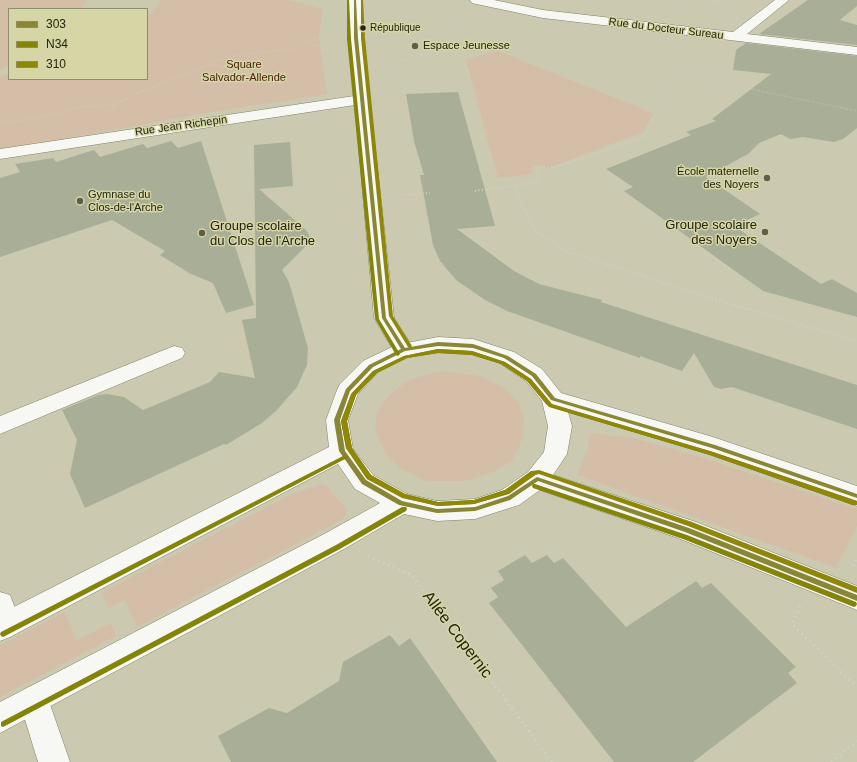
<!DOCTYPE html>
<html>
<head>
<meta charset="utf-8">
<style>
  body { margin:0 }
  #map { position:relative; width:857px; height:762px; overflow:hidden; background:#cbcab0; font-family:Helvetica,sans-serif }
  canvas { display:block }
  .legend { position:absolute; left:8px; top:8px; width:140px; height:72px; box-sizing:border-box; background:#d6d5a5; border:1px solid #8f8e6a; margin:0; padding:5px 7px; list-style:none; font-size:12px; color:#242411 }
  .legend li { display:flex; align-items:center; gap:8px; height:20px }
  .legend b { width:20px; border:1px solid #8f8e6a }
</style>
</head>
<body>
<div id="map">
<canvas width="857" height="762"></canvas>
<ul class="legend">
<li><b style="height:5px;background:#898735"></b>303</li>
<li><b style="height:5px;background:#848408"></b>N34</li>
<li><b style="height:5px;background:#8e8707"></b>310</li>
</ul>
</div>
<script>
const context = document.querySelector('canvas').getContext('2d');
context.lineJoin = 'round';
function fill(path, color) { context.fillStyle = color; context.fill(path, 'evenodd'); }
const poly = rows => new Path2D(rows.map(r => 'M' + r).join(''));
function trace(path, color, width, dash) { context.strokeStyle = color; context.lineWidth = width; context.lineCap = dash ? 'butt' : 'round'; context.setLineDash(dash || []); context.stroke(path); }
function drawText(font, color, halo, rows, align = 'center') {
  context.font = font + ' Helvetica,sans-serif'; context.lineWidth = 3; context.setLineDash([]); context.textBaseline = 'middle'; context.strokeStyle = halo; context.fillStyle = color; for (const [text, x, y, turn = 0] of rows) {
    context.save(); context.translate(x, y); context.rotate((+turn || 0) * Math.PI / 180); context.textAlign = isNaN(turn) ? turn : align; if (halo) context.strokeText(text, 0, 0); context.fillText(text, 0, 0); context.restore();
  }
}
const green = poly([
  [0,0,87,0,81,9,9,9,9,65,0,70],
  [162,0,287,0,323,9,319,37,327,94,200,114,0,151,0,77,9,73,9,79,147,79,147,14,150,14],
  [496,50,643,109,653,114,643,132,548,168,541,165,533,166,532,174,498,178,466,60,474,58],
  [443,371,475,375,489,380,505,389,519,403,524,417,523,436,518,450,511,461,493,472,465,481,427,481,401,469,387,455,380,442,375,427,377,413,383,402,395,390,409,380,428,374],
  [590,433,634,438,707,459,857,509,857,526,836,568,577,475,588,448],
  [322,484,328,486,332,494,346,507,346,514,343,519,137,627,125,600,109,608,102,592,294,493],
  [65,612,77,640,111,623,116,636,0,697,0,645]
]);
const building = poly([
  [808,0,857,0,857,6,840,20,857,25,857,45,759,34],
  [746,43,857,56,857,128,843,139,834,142,803,137,790,139,781,134,759,143,748,154,706,177,760,214,734,226,821,284,832,279,857,293,857,317,763,291,624,191,633,187,606,169,691,135,686,132,716,121,712,119,771,74,733,70,736,50],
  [458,92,495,226,457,229,514,271,539,284,602,300,601,302,857,385,857,429,732,387,721,389,714,387,694,353,682,371,640,356,640,358,507,311,485,300,456,280,440,261,433,245,420,175,424,175,414,141,406,94],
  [171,141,178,148,201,141,254,305,226,313,213,283,189,273,160,255,165,251,112,220,0,257,0,178,20,172,15,164,53,158,56,162,94,150,100,157,143,144,147,148],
  [290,142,293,186,259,189,306,230,312,240,282,270,289,282,308,348,307,365,297,387,276,411,262,423,226,445,224,444,85,508,70,474,77,440,62,410,98,395,107,394,124,397,143,410,210,382,219,372,255,378,242,320,256,318,254,145],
  [525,555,532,563,547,555,554,563,563,558,626,627,696,581,702,588,711,583,796,667,788,673,797,683,693,762,614,762,489,603,498,597,491,588,504,580,498,571],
  [390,635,399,646,410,638,497,762,231,762,218,736,269,708,287,713,339,681,343,662]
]);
const pathFar3 = poly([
  [663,0,677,6],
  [718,0,724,12],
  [91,9,96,0],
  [699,10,718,0],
  [309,43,329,50],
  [678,51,677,58,712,81,857,111],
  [212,64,301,85],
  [383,66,447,48,441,38,473,23],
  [0,71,9,67],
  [109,114,116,104,141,91,198,70,228,56,291,49,328,34],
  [0,122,28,120,82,107,115,104],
  [646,132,684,63]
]);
const pathFar2 = poly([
  [514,186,535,231,568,252,707,297],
  [475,191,538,182,537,169,562,165,643,138,647,131],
  [398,195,430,193]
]);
const pathFar1 = poly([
  [704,296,857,341]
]);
const path = poly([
  [368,556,412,575,552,762],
  [853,566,857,558],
  [800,606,792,624,857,687],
  [831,762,857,741]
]);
const minor = poly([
  [349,0,361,0,363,38,394,318,415,350,412,355,404,357,396,355,374,318,355,105,0,159,0,149,354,96,349,38,349,0],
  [470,0,494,0,543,10,733,32,775,0,789,0,747,34,857,47,857,55,543,18,476,4,472,3,470,0],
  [174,346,182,348,185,353,182,358,0,434,0,416,174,346],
  [0,592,10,595,21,624,17,633,7,637,0,634,0,592],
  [34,685,45,690,70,762,38,762,19,700,23,690,34,685]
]);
const major = poly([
  [438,337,473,339,514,352,542,369,561,393,713,437,857,486,857,506,708,454,568,412,572,426,567,454,553,475,696,522,857,586,857,610,678,538,540,490,519,505,475,519,437,521,404,514,344,549,0,733,0,702,326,533,380,503,355,489,338,464,10,637,0,641,0,614,329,447,326,420,337,390,340,384,363,361,396,345,438,337],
  [438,351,472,353,498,362,526,381,542,401,548,426,544,452,528,472,502,490,475,499,437,501,407,494,373,475,353,449,348,420,358,394,379,371,409,356,438,351]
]);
const bus1 = poly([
  [354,0,356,0,358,38,386,318,405,348,438,342,473,344,508,356,536,374,555,398,715,445,857,494,857,498,712,448,551,400,532,376,504,358,473,348,438,346,405,351,373,367,350,391,340,420,345,451,366,480,402,501,437,509,475,507,508,496,537,477,689,528,857,595,857,601,685,532,538,481,510,500,475,511,437,513,399,505,362,484,339,451,334,420,346,389,369,365,401,349,382,318,354,38,354,0]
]);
const bus2 = poly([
  [347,0,349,0,351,39,379,319,400,354,398,356,396,355,375,319,347,39,347,0],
  [438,349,472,351,505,362,531,379,551,403,550,404,548,405,546,404,527,381,501,364,472,355,438,353,407,358,377,373,356,395,347,421,352,448,371,475,405,494,438,502,474,500,505,490,531,471,535,471,536,473,535,475,509,494,474,504,438,506,404,498,367,479,346,448,341,421,352,393,373,371,404,356,438,349],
  [551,404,713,452,857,501,857,505,853,505,710,455,549,407,548,406,549,405,551,404],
  [345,455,347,456,348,457,347,458,5,636,3,637,1,636,0,634,1,632,345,455],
  [533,484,535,484,687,535,856,602,857,604,856,606,854,607,683,539,533,488,532,486,533,484],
  [402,507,406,507,407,509,406,511,340,549,5,726,3,727,1,726,1,722,336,545,402,507]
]);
const bus3 = poly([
  [361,0,363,0,365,38,393,316,412,346,410,348,408,347,389,316,361,38,361,0],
  [438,349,472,351,505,362,531,379,552,404,713,452,857,501,857,505,853,505,710,455,548,406,527,381,501,364,472,355,438,353,407,358,377,373,356,395,347,421,352,448,371,475,405,494,438,502,474,500,505,490,532,471,539,470,692,522,857,587,857,593,688,526,539,474,535,475,507,494,474,504,438,506,402,498,367,479,346,448,341,421,351,394,373,371,404,356,438,349]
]);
const markers = [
  [363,28,3.5,"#242411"],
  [415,46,4,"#5e5e49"],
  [767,178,4,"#5e5e49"],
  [80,201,4,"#5e5e49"],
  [765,232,4,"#5e5e49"],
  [202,233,4,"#5e5e49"]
];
const farBusnames = [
  ["République",370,28]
];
const farStreetnames = [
  ["Rue du Docteur Sureau",666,29,7],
  ["Rue Jean Richepin",181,126,-8]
];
const farPoinames = [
  ["Espace Jeunesse",423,46],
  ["École maternelle",759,172,"right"],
  ["des Noyers",759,185,"right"],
  ["Gymnase du",88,195],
  ["Clos-de-l'Arche",88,208]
];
const farParknames = [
  ["Square",244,65],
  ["Salvador-Allende",244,78]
];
const poiNames = [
  ["Groupe scolaire",757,225],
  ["des Noyers",757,240],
  ["Groupe scolaire",210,226,"left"],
  ["du Clos de l'Arche",210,241,"left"]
];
const nearStreetnames = [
  ["Allée Copernic",457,635,53]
];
fill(green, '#d5bea8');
fill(building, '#a9ae97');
trace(minor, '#80806b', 1);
trace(major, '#80806b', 1);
trace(pathFar3, '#d0d0c8', 1.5, [0.5, 2]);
trace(pathFar2, '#d0d0c8', 2, [1, 2.5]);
trace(pathFar1, '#d0d0c8', 2.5, [1, 3]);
trace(path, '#d0d0c8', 3, [1.5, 4]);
fill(minor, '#f7f7f3');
fill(major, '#f7f7f3');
fill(bus1, '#898735');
fill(bus2, '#848408');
fill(bus3, '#8e8707');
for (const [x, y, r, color] of markers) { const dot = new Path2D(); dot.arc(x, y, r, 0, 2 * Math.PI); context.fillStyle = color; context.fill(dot); trace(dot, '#d6d5a5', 1.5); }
drawText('10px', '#242411', '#d6d5a5', farBusnames, 'left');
drawText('11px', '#242411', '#d6d5a5', farStreetnames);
drawText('11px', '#242411', '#d6d5a5', farPoinames, 'left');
drawText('11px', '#4a220b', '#d6d5a5', farParknames);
drawText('13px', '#242411', '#d6d5a5', poiNames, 'right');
drawText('16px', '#242411', '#d6d5a5', nearStreetnames);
</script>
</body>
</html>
